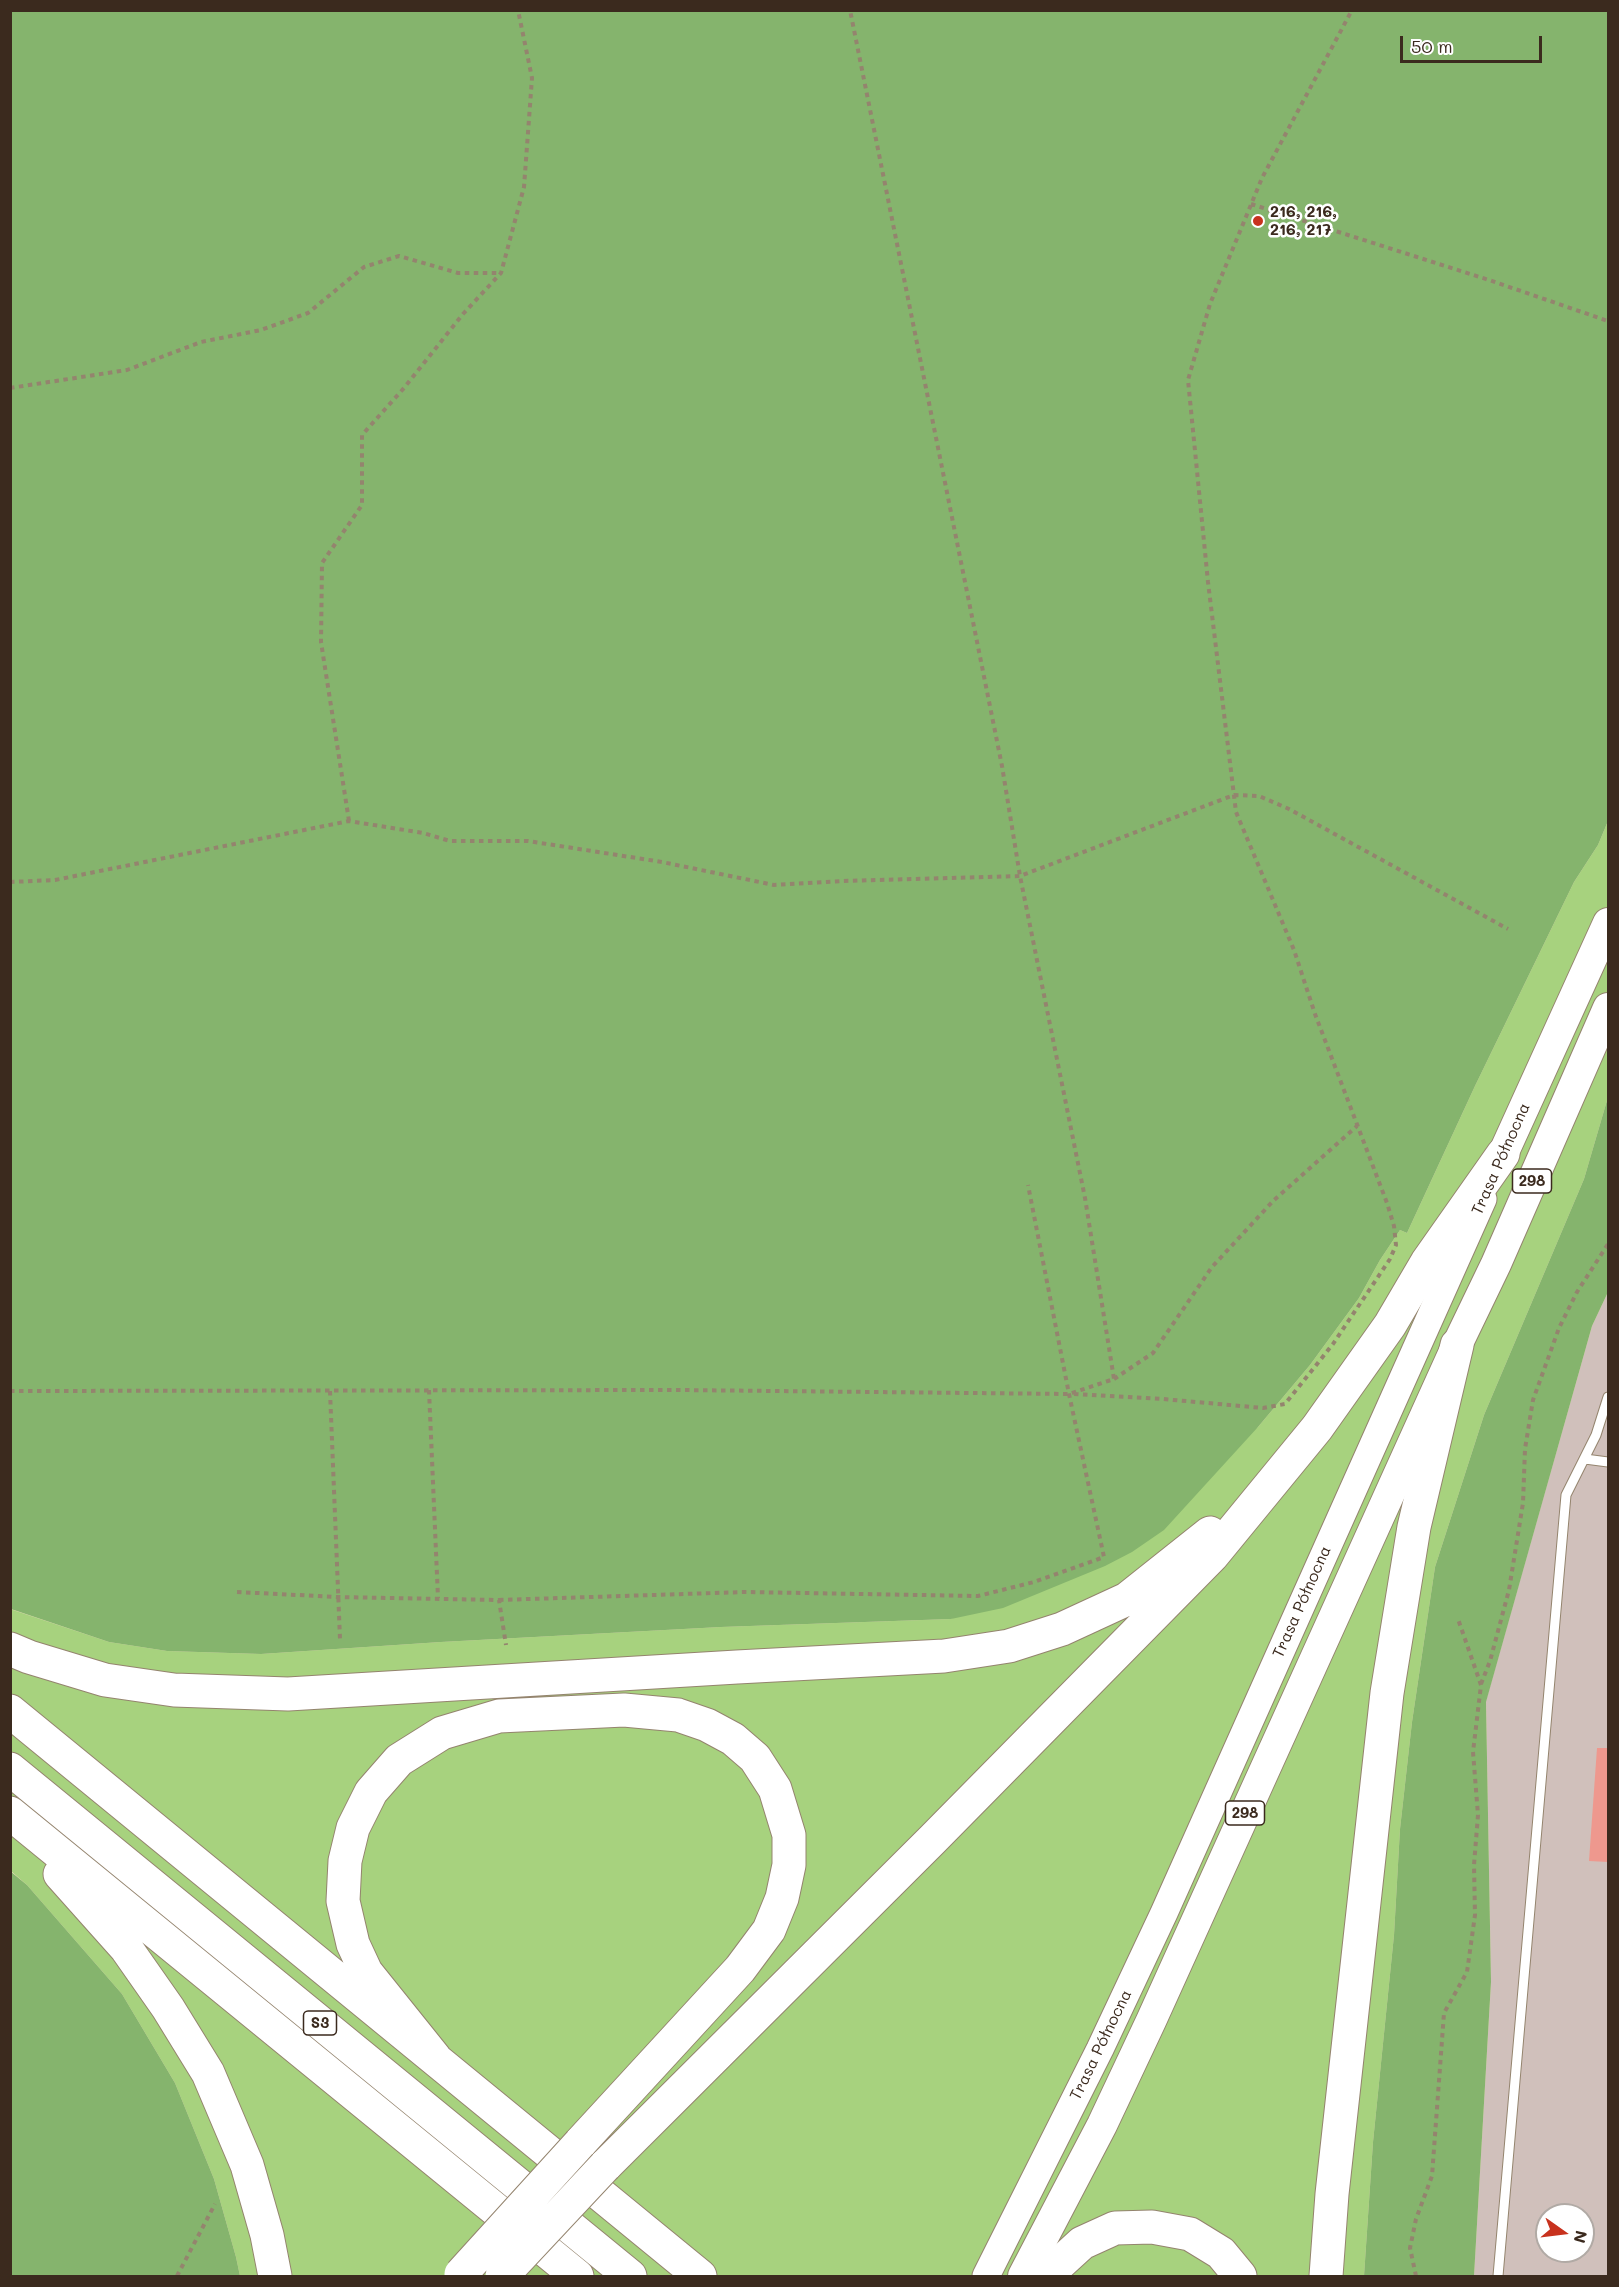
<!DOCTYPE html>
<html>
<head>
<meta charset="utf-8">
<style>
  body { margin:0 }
  #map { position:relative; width:1619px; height:2287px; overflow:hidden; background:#eddfbd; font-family:Mali,sans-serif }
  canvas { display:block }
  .frame { position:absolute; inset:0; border:12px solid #3b2a1e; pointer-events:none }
  .north { position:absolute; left:1535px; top:2203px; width:60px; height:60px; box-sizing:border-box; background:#fff; border:2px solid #b1aaa5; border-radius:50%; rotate:104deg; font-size:16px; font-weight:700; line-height:24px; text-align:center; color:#3b2a1e }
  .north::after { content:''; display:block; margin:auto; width:21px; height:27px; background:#c8321e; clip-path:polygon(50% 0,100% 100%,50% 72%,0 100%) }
  .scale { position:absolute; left:1400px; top:36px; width:142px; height:27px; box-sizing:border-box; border:3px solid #3b2a1e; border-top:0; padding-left:8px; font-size:18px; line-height:21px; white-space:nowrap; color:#3b2a1e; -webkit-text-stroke:4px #fff; paint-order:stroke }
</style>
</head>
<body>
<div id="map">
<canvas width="1619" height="2287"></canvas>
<div class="frame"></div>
<div class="north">N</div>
<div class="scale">50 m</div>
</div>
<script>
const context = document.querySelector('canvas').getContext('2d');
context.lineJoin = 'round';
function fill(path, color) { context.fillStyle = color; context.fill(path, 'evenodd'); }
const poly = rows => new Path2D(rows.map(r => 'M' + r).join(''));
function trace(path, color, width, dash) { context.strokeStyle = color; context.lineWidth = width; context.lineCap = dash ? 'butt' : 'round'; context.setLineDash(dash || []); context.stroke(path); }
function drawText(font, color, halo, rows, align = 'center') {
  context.font = font + ' Mali,sans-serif'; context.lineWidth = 5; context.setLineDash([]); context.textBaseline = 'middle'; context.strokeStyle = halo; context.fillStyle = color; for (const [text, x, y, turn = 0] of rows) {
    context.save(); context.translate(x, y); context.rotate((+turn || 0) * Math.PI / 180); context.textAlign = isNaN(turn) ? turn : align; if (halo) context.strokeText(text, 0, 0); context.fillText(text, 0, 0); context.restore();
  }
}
const industrial = poly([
  [1608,1292,1608,2276,1474,2276,1491,1982,1486,1701,1592,1326],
  [1547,2215,1583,2215,1583,2251,1547,2251]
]);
const green = poly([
  [1608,821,1608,1097,1584,1179,1484,1415,1435,1567,1412,1722,1400,1829,1394,1935,1373,2142,1364,2276,240,2276,236,2257,214,2179,175,2083,122,1994,27,1885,11,1871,10,1609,109,1642,167,1651,261,1654,441,1642,721,1627,951,1619,1258,1427,1310,1365,1359,1298,1380,1260,1400,1230,1407,1233,1475,1086,1574,882,1598,845]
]);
const forest = poly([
  [11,10,1608,11,1608,821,1598,845,1574,882,1475,1086,1407,1233,1400,1230,1380,1260,1359,1298,1310,1365,1258,1427,1164,1530,1132,1552,1105,1566,1003,1608,951,1619,721,1627,441,1642,261,1654,167,1651,109,1642,11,1609],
  [1608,1097,1608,1292,1592,1326,1486,1702,1491,1982,1474,2276,1364,2276,1373,2142,1394,1935,1400,1829,1412,1722,1435,1567,1484,1415,1584,1179],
  [10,1871,27,1885,122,1994,175,2083,214,2179,236,2257,240,2276,11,2276]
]);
const building = poly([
  [1597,1748,1608,1748,1608,1862,1589,1861]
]);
const path = poly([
  [1251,204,1489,280,1608,321],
  [10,388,127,370,201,342,261,330,308,313,364,267,399,256,458,273,501,273],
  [349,821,321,642,322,563,362,505,362,435,404,388,463,314,501,273,524,187,532,78,518,10],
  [10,882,55,880,349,821,423,833,450,841,528,841,662,862,774,885,843,881,1020,876,1234,795,1259,796,1289,809,1508,929],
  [1114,1379,1153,1353,1212,1267,1274,1200,1357,1126],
  [429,1390,438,1598],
  [10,1391,678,1390,1069,1394,1114,1379,1085,1198,1020,876,1002,766,850,10],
  [330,1391,340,1639],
  [1074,1394,1163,1399,1263,1408,1285,1404,1333,1344,1390,1259,1396,1245,1394,1226,1387,1203,1315,1014,1294,950,1236,812,1208,582,1188,380,1210,304,1262,178,1352,10],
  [237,1592,338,1597,499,1600,506,1645],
  [499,1600,745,1592,978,1596,1034,1582,1104,1557,1069,1394,1028,1185],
  [1481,1684,1490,1661,1509,1590,1523,1503,1525,1449,1533,1400,1559,1328,1577,1292,1608,1244],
  [177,2276,215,2204],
  [1416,2276,1410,2248,1416,2219,1432,2176,1444,2013,1467,1972,1475,1915,1474,1865,1478,1815,1473,1752,1481,1685,1458,1619]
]);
const lane = poly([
  [1585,1459,1608,1462],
  [1498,2276,1566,1495,1596,1435,1608,1397]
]);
const secondary = poly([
  [986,2276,1100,2049,1164,1913,1483,1199]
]);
const primary = poly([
  [1503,1154,1608,923],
  [1023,2276,1102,2125,1151,2021,1457,1345,1496,1264,1608,1008]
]);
const highway = poly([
  [10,1649,29,1657,105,1680,174,1690,288,1694,737,1667,944,1656,1009,1646,1062,1629,1127,1599,1210,1533],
  [10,1711,700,2276],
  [10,1769,630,2276],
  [10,1813,577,2276],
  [60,1874,126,1948,168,2008,208,2073,247,2165,267,2235,275,2276],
  [435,2058,366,1972,353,1944,343,1901,345,1861,353,1828,371,1792,399,1760,442,1733,499,1716,624,1710,678,1715,707,1725,733,1739,755,1758,775,1789,789,1835,789,1865,782,1898,769,1930,740,1969,580,2143],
  [605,2166,933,1839,1212,1556,1317,1428,1390,1325,1427,1262,1503,1154],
  [1046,2276,1082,2243,1115,2228,1152,2227,1190,2234,1221,2253,1240,2276],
  [1326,2276,1332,2194,1387,1693,1414,1527,1457,1345]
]);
const highwayBridge = poly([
  [461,2274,580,2143],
  [502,2276,605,2166]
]);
const markers = [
  [1258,221,6,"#c8321e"]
];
const shields = [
  [1532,1181,39],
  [1245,1813,39],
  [320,2023,33]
];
const shieldNames = [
  ["298",1532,1181],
  ["298",1245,1813],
  ["S3",320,2023]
];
const poiNames = [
  ["216, 216,",1270,212],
  ["216, 217",1270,230]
];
const streetNames = [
  ["Trasa Północna",1501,1159,-66],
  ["Trasa Północna",1302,1602,-66],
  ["Trasa Północna",1101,2045,-64]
];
fill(industrial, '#d0c0bb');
fill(green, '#a7d27e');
fill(forest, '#85b46d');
fill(building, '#ee988e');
trace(lane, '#94846e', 11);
trace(secondary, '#94846e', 29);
trace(primary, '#94846e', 32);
trace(highway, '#94846e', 35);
trace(path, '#94846e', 4, [4.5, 4.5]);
trace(lane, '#fff', 9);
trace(secondary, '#fff', 27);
trace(primary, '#fff', 30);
trace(highway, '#fff', 33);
trace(highwayBridge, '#94846e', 35, []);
trace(highwayBridge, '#fff', 33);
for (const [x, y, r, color] of markers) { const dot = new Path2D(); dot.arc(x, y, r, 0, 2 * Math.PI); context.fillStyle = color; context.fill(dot); trace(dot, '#fff', 2); }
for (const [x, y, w] of shields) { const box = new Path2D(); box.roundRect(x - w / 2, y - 12, w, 24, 4.5); context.fillStyle = '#fff'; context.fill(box); trace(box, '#3b2a1e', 1.5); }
drawText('bold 15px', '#3b2a1e', null, shieldNames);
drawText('bold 16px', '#3b2a1e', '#fff', poiNames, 'left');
drawText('16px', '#3b2a1e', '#fff', streetNames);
</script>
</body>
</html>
